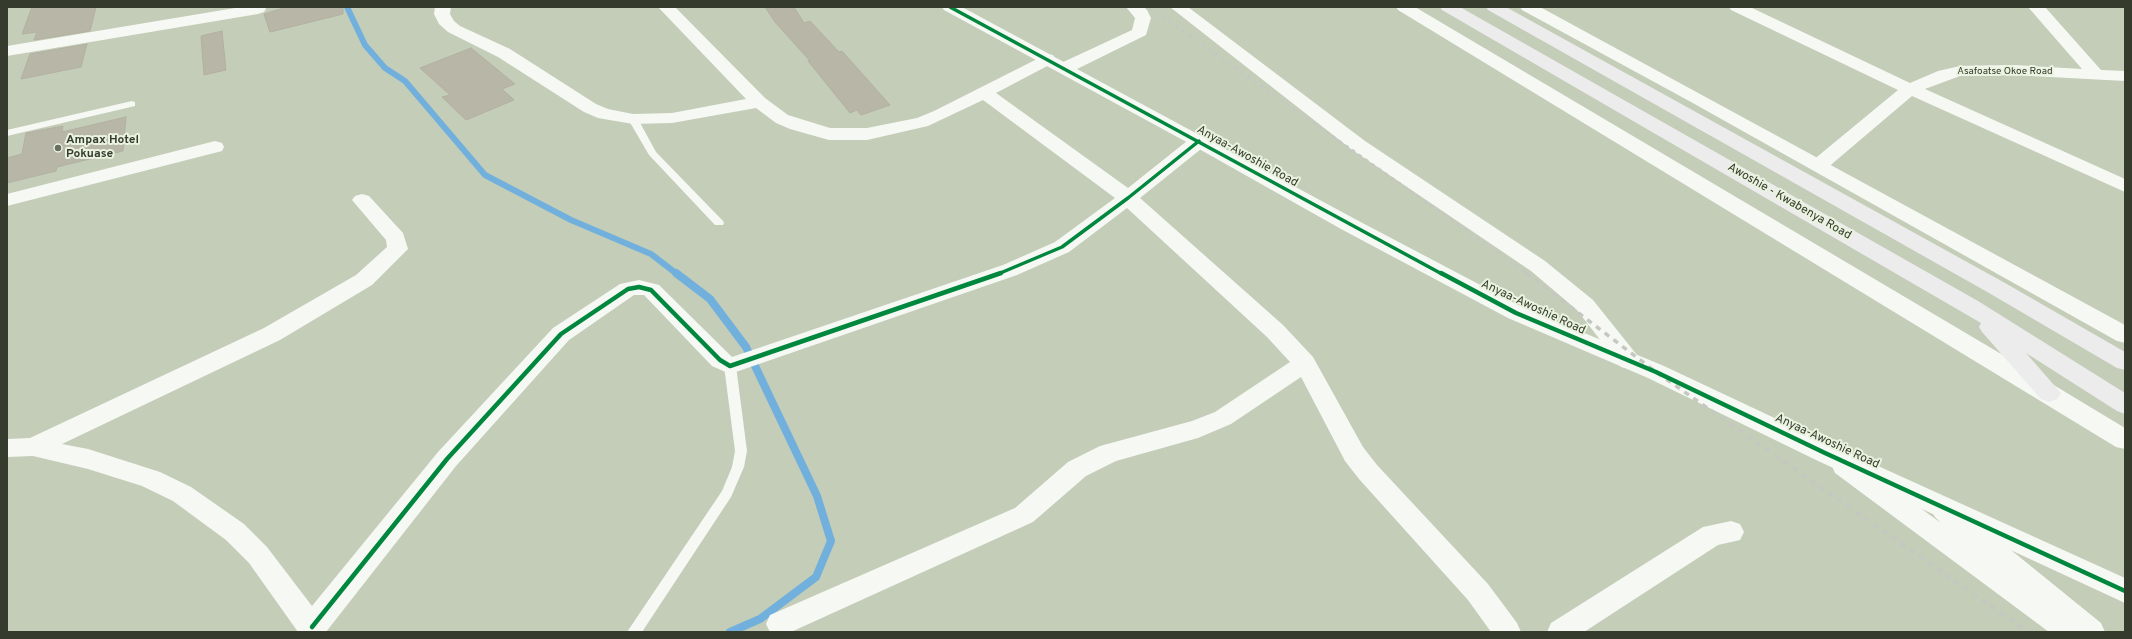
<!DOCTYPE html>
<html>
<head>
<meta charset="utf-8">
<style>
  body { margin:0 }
  #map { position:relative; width:2132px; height:639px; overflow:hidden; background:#c4cdb8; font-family:Overpass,sans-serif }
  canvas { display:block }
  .frame { position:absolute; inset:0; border:8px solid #353c2d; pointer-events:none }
</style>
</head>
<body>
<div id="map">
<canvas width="2132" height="639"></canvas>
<div class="frame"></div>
</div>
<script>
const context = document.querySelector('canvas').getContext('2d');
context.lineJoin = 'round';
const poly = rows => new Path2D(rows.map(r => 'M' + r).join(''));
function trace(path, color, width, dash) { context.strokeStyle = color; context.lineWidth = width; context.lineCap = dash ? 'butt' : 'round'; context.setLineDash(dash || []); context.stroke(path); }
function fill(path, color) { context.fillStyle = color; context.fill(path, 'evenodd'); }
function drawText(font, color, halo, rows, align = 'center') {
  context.font = font + ' Overpass,sans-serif'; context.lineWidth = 4; context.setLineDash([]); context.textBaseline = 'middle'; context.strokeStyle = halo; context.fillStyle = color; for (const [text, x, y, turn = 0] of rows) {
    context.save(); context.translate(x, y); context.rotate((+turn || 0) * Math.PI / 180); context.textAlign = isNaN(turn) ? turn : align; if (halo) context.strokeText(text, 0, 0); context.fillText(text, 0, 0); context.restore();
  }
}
const streamFar1 = poly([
  [347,7,365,45,385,68,405,81,485,175,571,220,651,254,677,274]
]);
const stream = poly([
  [676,273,710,299,746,347,817,496,831,541,816,577,760,619,730,632]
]);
const building = poly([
  [32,7,96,7,90,31,34,40,37,32,22,34,32,7],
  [287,7,343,7,343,14,270,32,264,14,287,7],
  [765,7,794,7,804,23,810,21,839,52,842,51,890,105,861,115,857,110,850,113,808,61,810,61,775,22,765,7],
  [222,31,226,70,204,75,201,36,222,31],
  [87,44,81,67,21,79,30,54,87,44],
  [471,48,515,84,502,89,514,100,466,120,442,97,450,95,420,68,471,48],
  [126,117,123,151,57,167,56,171,7,183,7,158,22,154,26,133,63,126,62,132,126,117]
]);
const lane = poly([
  [132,101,135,102,135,106,7,136,7,130,132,101],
  [633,116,638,119,656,152,723,221,724,223,723,225,715,225,649,155,628,119,633,116],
  [730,362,734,363,736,366,747,451,744,467,731,497,642,632,627,632,722,491,732,467,735,451,724,366,726,363,730,362]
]);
const street = poly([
  [241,7,265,7,266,9,264,12,258,14,7,56,7,46,241,7],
  [435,7,451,7,450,14,454,21,460,26,510,49,596,104,608,109,633,114,672,113,746,99,658,7,675,7,765,98,788,115,830,128,867,128,917,118,934,111,1047,54,1053,55,1055,59,1053,63,996,93,1128,188,1192,137,1199,135,1206,137,1208,141,1206,145,1140,198,1283,325,1313,357,1363,447,1377,465,1488,584,1517,623,1521,632,1491,632,1468,600,1359,479,1345,461,1301,377,1231,424,1198,438,1116,461,1086,476,1033,522,791,632,770,632,766,624,770,615,1015,508,1068,462,1100,446,1192,421,1215,412,1290,362,1267,337,1127,208,1069,252,1017,275,730,374,712,366,644,295,634,295,569,340,456,466,326,632,298,632,249,563,226,540,173,501,142,486,88,469,33,456,7,457,7,439,30,438,264,328,356,275,387,247,386,240,352,200,355,196,362,194,369,196,403,233,408,249,372,285,280,340,62,444,88,449,160,472,191,487,244,524,267,547,312,606,438,452,553,328,620,284,639,280,659,285,732,357,1003,265,1055,242,1115,198,983,100,928,126,867,140,829,140,790,129,776,123,756,108,672,123,633,124,598,118,584,112,498,57,448,32,439,24,434,14,435,7],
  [1126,7,1144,7,1147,10,1151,18,1146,35,1071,72,1065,73,1059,72,1056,68,1059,64,1132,30,1135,18,1126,7],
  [1170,7,1188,7,1365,141,1545,261,1593,300,1637,355,1640,361,1637,367,1629,369,1621,367,1577,310,1531,271,1351,149,1170,7],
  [1729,7,1750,7,1910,83,1938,71,1960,66,2013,65,2082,69,2028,7,2045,7,2101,70,2125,71,2125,81,2013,75,1960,76,1925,89,2125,179,2125,192,1912,96,1826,169,1819,171,1812,169,1810,165,1812,161,1898,90,1731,10,1729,7],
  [215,141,222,143,224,147,222,151,7,206,7,194,215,141],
  [1844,456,1853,459,1941,523,1935,517,1931,510,1935,503,1944,500,1953,503,2101,623,2105,632,2049,632,1835,473,1832,466,1835,459,1844,456],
  [1731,521,1740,524,1744,532,1740,540,1718,545,1584,632,1547,632,1551,623,1703,527,1731,521]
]);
const secondary = poly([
  [942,7,962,7,1355,219,1524,308,1664,366,1834,446,2125,578,2125,603,1816,460,1648,378,1508,318,1341,229,1192,145,944,10,942,7],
  [1396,7,1415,7,2057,387,2125,428,2125,449,2116,447,1398,10,1396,7],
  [1520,7,1540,7,2125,325,2125,343,2117,341,1691,102,1522,10,1520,7]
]);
const primary = poly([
  [1440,7,1460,7,1978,301,2125,393,2125,414,2117,411,2026,353,2061,393,2057,399,2049,402,2041,399,1982,332,1979,327,1981,323,1442,10,1440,7],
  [1486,7,1506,7,2005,283,2125,352,2125,370,2117,368,1989,293,1488,10,1486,7]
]);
const railFar1 = poly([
  [1149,7,1528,274]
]);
const rail = poly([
  [1526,273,1656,372,2028,632]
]);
const cyclewayFar1 = poly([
  [950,7,1442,274],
  [998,274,1062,247,1128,198,1199,141]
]);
const cycleway = poly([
  [1441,273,1516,313,1656,372,1825,453,2125,591],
  [312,627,447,459,561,334,628,289,639,287,651,290,720,360,730,366,1001,273]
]);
const markers = [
  [58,148,4,"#676f5e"]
];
const farStreetnames = [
  ["Asafoatse Okoe Road",2005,72]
];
const poiNames = [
  ["Ampax Hotel",66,141],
  ["Pokuase",66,155]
];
const streetNames = [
  ["Anyaa-Awoshie Road",1247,157,29],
  ["Awoshie - Kwabenya Road",1789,202,30],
  ["Anyaa-Awoshie Road",1533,308,25],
  ["Anyaa-Awoshie Road",1827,442,25]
];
trace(streamFar1, '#71b0dd', 6);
trace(stream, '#71b0dd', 8);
fill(building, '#b8b6a6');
trace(building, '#b2b0a1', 1);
fill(lane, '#f6f8f4');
fill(street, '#f6f8f4');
fill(secondary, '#f6f8f4');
fill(primary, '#ececed');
trace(railFar1, '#c5c8c1', 2.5, [4, 4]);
trace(rail, '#c5c8c1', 3.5, [5.5, 5.5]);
trace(cyclewayFar1, '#00873e', 3.5);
trace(cycleway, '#00873e', 4.5);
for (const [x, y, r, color] of markers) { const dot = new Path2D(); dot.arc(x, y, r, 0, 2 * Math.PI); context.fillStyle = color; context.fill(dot); trace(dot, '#eaf3df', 1.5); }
drawText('10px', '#353c2d', '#eaf3df', farStreetnames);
drawText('bold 12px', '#353c2d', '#eaf3df', poiNames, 'left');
drawText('12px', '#353c2d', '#eaf3df', streetNames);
</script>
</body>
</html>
